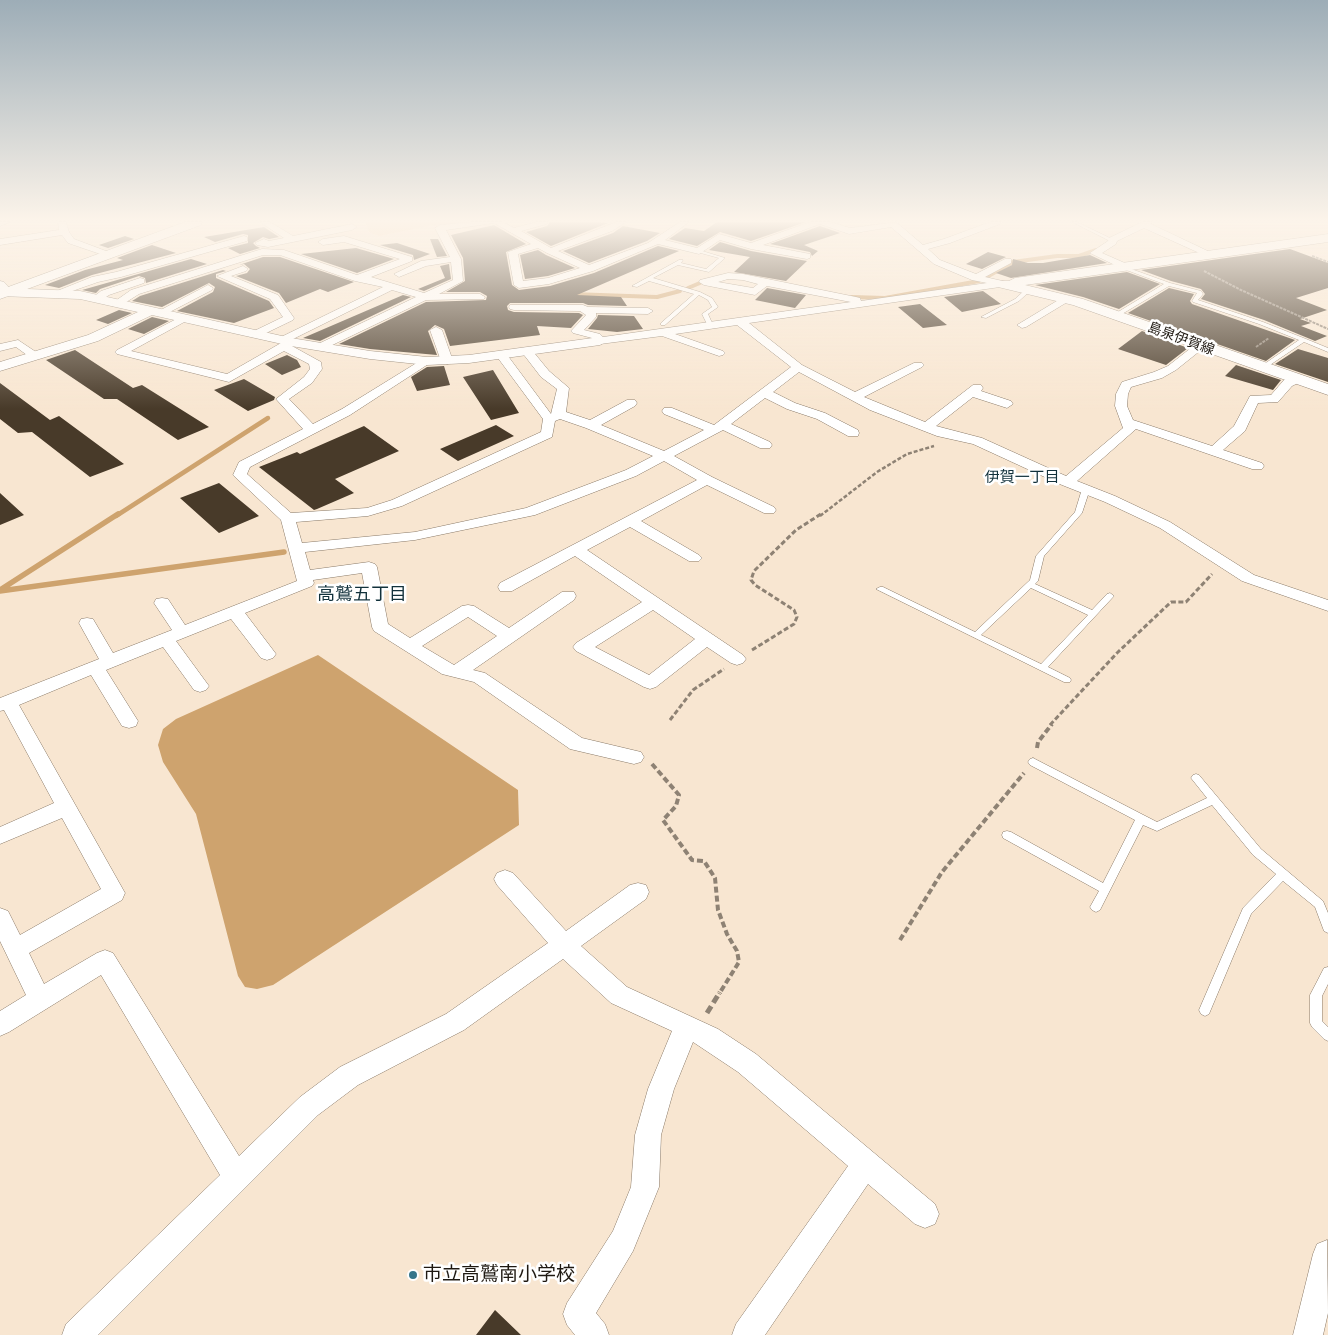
<!DOCTYPE html>
<html>
<head>
<meta charset="utf-8">
<style>
  body { margin:0 }
  canvas { display:block; background:#f8e6d1 }
</style>
</head>
<body>
<canvas width="1328" height="1335"></canvas>
<script>
const context = document.querySelector('canvas').getContext('2d');
context.lineJoin = 'round';
function fill(path, color) { context.fillStyle = color; context.fill(path, 'evenodd'); }
const poly = rows => new Path2D(rows.map(r => 'M' + r).join(''));
function trace(path, color, width, dash) { context.strokeStyle = color; context.lineWidth = width; context.lineCap = dash ? 'butt' : 'round'; context.setLineDash(dash || []); context.stroke(path); }
function drawText(font, color, halo, rows, align = 'center') {
  context.font = font + ' Karla,"Noto Sans JP",sans-serif'; context.lineWidth = 5; context.setLineDash([]); context.textBaseline = 'middle'; context.strokeStyle = halo; context.fillStyle = color; for (const [text, x, y, turn = 0] of rows) {
    context.save(); context.translate(x, y); context.rotate((+turn || 0) * Math.PI / 180); context.textAlign = isNaN(turn) ? turn : align; if (halo) context.strokeText(text, 0, 0); context.fillText(text, 0, 0); context.restore();
  }
}
const green = poly([
  [365,222,479,222,434,225,379,236,369,232]
]);
const water = poly([
  [318,655,518,790,519,825,273,985,257,989,245,987,238,976,196,814,163,762,158,745,163,729,176,719]
]);
const streamFar2 = poly([
  [985,278,1013,262,1057,256,1079,256,1096,250],
  [688,288,707,280],
  [572,294,657,297,680,291],
  [852,297,885,298,979,281]
]);
const streamFar1 = poly([
  [116,516,268,418]
]);
const stream = poly([
  [0,590,118,514],
  [0,591,284,552]
]);
const building = poly([
  [550,222,599,222,608,223,551,246,526,232,547,226],
  [717,222,806,222,751,241,720,232,697,246,669,239,685,228,704,231],
  [494,225,526,244,506,252,512,285,519,290,550,286,594,273,658,246,679,251,577,295,621,297,627,306,588,305,583,303,510,303,507,306,508,310,514,312,579,313,583,315,571,328,537,326,540,335,450,346,444,329,435,325,428,331,437,355,370,349,339,344,426,302,486,300,487,296,480,292,446,292,465,281,463,258,451,235],
  [623,226,660,233,647,241,589,263,563,251,613,233],
  [820,226,840,233,804,245,818,251,812,256,810,252,770,244],
  [264,227,279,237,269,239,263,237,253,243,256,246,260,248,240,254,228,248,248,243,248,235,243,234,215,242,204,237],
  [125,236,134,239,108,248,99,245],
  [430,239,438,239,447,256,437,257],
  [720,242,751,251,807,261,786,281,734,272,750,257,709,250],
  [397,243,430,254,414,260,413,255,380,245],
  [152,245,176,253,92,275,59,288,45,285,85,270,123,260,117,258],
  [356,248,394,259,357,273,301,254],
  [1290,249,1328,263,1328,288,1296,298,1327,310,1300,319,1311,323,1301,326,1327,336,1315,341,1264,320,1201,299,1205,294,1201,289,1171,281,1141,270],
  [538,250,546,255,575,268,548,276,525,279,520,255],
  [988,252,1006,257,982,269,966,264],
  [1090,255,1107,263,1011,278,996,273,1012,265,1013,259,1028,263,1043,263],
  [263,257,280,257,354,282,328,292,320,289,286,303,279,293,236,276,247,273,250,269,244,264,239,265],
  [191,259,207,264,146,283,145,278,139,276,100,289,96,293,82,290],
  [449,264,451,279,424,291,418,289,445,278,440,266],
  [223,270,226,271,216,274,216,278,269,301,274,308,234,323,177,311,213,292,215,287,209,283,162,307,132,301,140,296],
  [1127,272,1160,284,1119,309,1083,297,1035,285],
  [767,288,806,295,795,308,755,300],
  [1169,288,1194,294,1190,301,1192,304,1295,340,1266,361,1128,313],
  [983,291,1001,304,962,312,944,297],
  [403,295,411,297,320,341,303,338],
  [920,304,947,325,923,328,898,307],
  [119,310,132,313,108,324,96,320],
  [598,315,634,316,643,329,617,332,588,329,597,318],
  [152,317,169,321,144,334,128,329],
  [1142,331,1188,348,1166,365,1118,349],
  [1298,349,1328,358,1328,382,1275,364],
  [75,350,133,388,142,385,209,427,178,440,117,399,104,399,46,360],
  [287,355,297,360,301,367,282,375,265,364],
  [1236,365,1281,380,1273,390,1225,376],
  [444,366,450,385,417,391,411,377,427,367],
  [493,370,519,413,491,420,463,377],
  [244,379,275,397,274,400,248,411,214,390],
  [0,383,50,420,59,416,124,464,90,477,32,432,18,433,0,419],
  [496,425,514,436,458,461,440,449],
  [364,426,399,451,335,479,354,493,317,509,314,510,259,467,297,452,300,454],
  [219,483,259,516,219,533,180,498],
  [0,493,24,515,0,525],
  [495,1310,521,1335,476,1335]
]);
const pathFar4 = poly([
  [1312,256,1328,262],
  [1204,271,1241,290,1328,329],
  [1256,347,1269,338]
]);
const pathFar3 = poly([
  [820,516,877,472,907,454,934,446]
]);
const pathFar2 = poly([
  [752,650,794,624,797,617,794,610,755,585,751,580,754,571,796,530,821,514],
  [670,720,693,690,724,669],
  [1050,725,1117,653,1171,602,1186,602,1212,574]
]);
const pathFar1 = poly([
  [1037,748,1038,742,1052,724],
  [652,764,679,795,676,806,663,820,692,860,704,861,715,878,718,910,727,934,737,951,739,962,719,994],
  [900,940,942,872,1024,773]
]);
const path = poly([
  [707,1013,720,992]
]);
const service = poly([
  [1072,222,1077,222,1114,240,1110,241,1072,222],
  [699,250,725,258,709,272,678,265,653,278,700,292,712,298,718,307,708,314,713,325,708,326,702,314,712,307,708,300,699,295,665,325,661,325,661,323,694,294,649,281,637,287,632,286,679,260,683,260,681,263,706,269,719,258,697,252,697,251,699,250],
  [1123,266,1170,283,1201,291,1203,294,1198,300,1263,322,1306,339,1328,348,1328,352,1304,342,1264,369,1260,369,1260,367,1299,340,1259,324,1193,302,1192,301,1197,293,1169,286,1117,317,1113,317,1113,315,1164,284,1121,268,1121,267,1123,266],
  [1025,290,1030,291,1019,301,986,318,981,317,1015,299,1025,290],
  [1086,487,1090,489,1082,513,1044,556,1038,581,1035,584,1092,610,1107,594,1110,593,1114,596,1048,667,1070,678,1071,680,1070,682,1064,682,876,589,880,587,883,587,975,632,1030,580,1036,556,1075,512,1082,489,1086,487],
  [1031,588,1088,615,1041,664,981,635,1031,588],
  [1033,758,1157,822,1207,798,1191,778,1193,775,1196,774,1199,775,1261,849,1323,901,1328,913,1328,933,1324,931,1315,907,1283,881,1251,914,1209,1014,1205,1016,1201,1014,1199,1010,1243,908,1276,874,1253,855,1212,805,1157,831,1143,825,1100,910,1096,912,1092,910,1090,907,1099,891,1003,838,1002,835,1003,832,1007,831,1011,832,1103,883,1135,820,1030,765,1028,762,1030,759,1033,758],
  [1328,967,1328,984,1322,996,1322,1021,1328,1027,1328,1041,1324,1039,1312,1027,1310,1023,1310,995,1324,968,1328,967]
]);
const minor = poly([
  [0,222,10,222,0,226,0,222],
  [58,222,66,222,69,232,74,239,114,254,109,257,68,243,62,235,0,245,0,239,59,230,58,222],
  [260,222,270,222,293,236,352,224,357,227,352,230,268,247,257,245,255,243,264,239,269,241,284,238,260,222],
  [471,222,503,222,514,228,536,222,548,222,547,224,521,231,551,248,616,222,626,222,612,231,558,251,589,265,648,243,680,222,689,222,665,240,697,248,719,234,751,243,810,222,831,222,850,228,896,222,923,245,944,239,990,222,1001,222,1000,224,950,243,928,249,940,260,976,274,1005,259,1011,259,1011,263,985,277,1007,282,1007,286,749,323,802,365,855,392,914,363,922,363,924,365,922,367,864,397,925,422,973,385,981,385,983,388,981,391,1011,401,1013,404,1007,408,973,397,936,426,982,438,1066,476,1123,428,1115,406,1116,394,1122,382,1154,372,1168,366,1196,344,1204,344,1206,346,1176,370,1162,378,1131,387,1128,394,1127,406,1133,420,1212,446,1234,426,1250,396,1271,395,1284,380,1294,376,1298,377,1300,380,1298,383,1292,386,1278,402,1258,403,1245,431,1223,450,1262,463,1264,466,1262,469,1252,469,1136,429,1077,481,1115,496,1170,522,1254,575,1328,600,1328,611,1242,581,1160,528,1105,502,1062,485,973,444,937,436,870,410,799,372,773,392,795,403,825,413,858,430,859,433,858,436,848,436,817,419,787,409,765,398,731,424,770,442,772,445,770,448,760,448,723,430,674,456,712,477,774,507,776,510,774,513,764,513,707,485,641,521,699,555,702,558,699,561,689,561,630,527,587,550,743,655,746,659,743,663,737,665,731,663,707,647,656,687,650,689,644,687,576,651,573,647,576,643,642,602,575,556,512,591,500,591,498,587,500,583,697,480,664,461,636,476,535,515,415,540,305,552,310,570,369,562,375,564,377,567,388,624,410,638,462,606,468,605,474,606,509,628,562,592,574,592,576,596,574,600,473,670,485,673,582,738,641,752,644,757,641,762,634,764,570,749,474,682,442,674,374,631,372,627,362,573,313,580,314,583,312,586,245,613,273,650,276,654,273,658,267,660,261,658,231,619,176,641,206,682,209,686,206,690,200,692,194,690,163,647,106,670,138,721,136,726,129,728,122,726,91,675,19,705,125,893,122,900,29,953,44,984,97,953,105,950,113,953,239,1156,300,1097,340,1067,446,1014,548,943,497,885,494,879,497,873,505,870,513,873,566,931,630,885,638,883,646,885,649,892,646,899,581,946,627,987,718,1029,756,1054,935,1204,939,1214,935,1224,925,1228,915,1224,868,1184,765,1335,732,1335,736,1324,848,1166,738,1072,693,1042,674,1089,661,1135,659,1187,633,1251,596,1313,605,1324,609,1335,575,1335,567,1325,563,1314,567,1303,613,1231,631,1187,635,1135,648,1089,672,1031,611,1003,563,959,464,1030,358,1085,318,1115,98,1335,62,1335,66,1324,220,1175,101,975,9,1032,0,1036,0,1011,26,995,0,941,0,908,8,911,20,935,101,889,62,818,0,844,0,827,54,803,4,710,0,711,0,698,99,659,79,623,81,619,87,618,93,619,113,653,172,630,154,603,156,599,162,598,168,599,185,625,297,581,281,520,233,475,239,462,303,429,276,399,304,377,310,369,309,364,284,351,229,382,117,354,115,352,117,350,184,315,189,318,188,320,131,351,227,374,281,343,277,340,279,338,383,287,355,281,280,255,263,255,139,294,120,306,112,306,111,304,131,290,262,249,284,250,357,275,400,259,344,242,323,245,318,242,323,239,344,236,412,257,412,261,371,277,424,293,453,280,451,262,426,266,399,277,394,274,421,261,450,257,435,228,440,225,471,222],
  [494,223,531,244,508,252,514,285,519,288,549,284,593,271,658,244,699,254,720,240,751,249,807,259,810,258,810,254,763,245,820,224,849,234,891,227,934,264,972,280,987,283,861,301,860,298,856,297,743,274,728,273,700,280,699,282,704,285,755,295,767,286,851,302,603,337,600,334,584,330,596,317,596,313,648,314,653,311,648,308,588,307,583,305,510,305,509,307,510,309,514,310,580,311,586,315,571,331,573,333,592,338,596,343,600,344,662,336,719,356,723,355,725,353,723,351,675,334,737,325,791,367,714,425,672,408,664,408,662,411,664,414,704,430,664,451,601,425,635,406,637,403,635,400,627,400,590,420,566,412,569,388,549,371,531,349,523,349,521,351,541,377,557,389,551,414,505,352,497,352,495,354,543,419,541,432,392,500,367,508,291,513,247,474,250,467,350,415,433,361,427,358,423,359,342,409,313,424,289,399,312,383,322,369,321,362,292,346,297,342,293,339,392,290,416,297,316,345,314,347,316,349,324,349,426,300,484,299,485,297,480,294,439,294,463,281,461,259,446,230,494,223],
  [538,248,547,253,580,268,548,278,523,281,518,254,538,248],
  [728,279,743,280,758,284,753,288,718,282,728,279],
  [560,419,586,428,653,456,626,470,526,508,415,532,302,543,296,522,368,516,402,506,552,437,555,421,560,419],
  [653,610,695,639,649,675,595,647,653,610],
  [468,617,497,636,454,665,422,646,468,617],
  [1142,222,1152,222,1151,224,1214,254,1212,256,1206,256,1144,228,1117,241,1116,244,1102,253,1127,264,1127,268,1121,268,1090,253,1108,241,1109,238,1142,222],
  [244,236,247,237,247,241,121,277,98,282,61,295,53,295,52,293,92,277,116,272,244,236],
  [243,266,248,269,246,271,231,276,278,295,294,318,293,320,260,336,252,336,250,334,252,332,283,317,270,299,217,276,243,266],
  [140,278,144,279,144,283,109,295,100,301,96,302,91,299,101,291,140,278],
  [0,281,4,282,11,290,12,292,11,294,3,294,0,290,0,281],
  [208,285,213,288,212,290,164,315,156,315,155,313,208,285],
  [1065,296,1070,299,1069,301,1026,327,1022,328,1017,325,1065,296],
  [436,327,442,330,453,361,451,363,447,364,441,361,430,330,436,327],
  [18,340,39,354,41,356,39,358,31,358,16,347,0,351,0,344,18,340],
  [1327,1240,1328,1313,1323,1335,1293,1335,1313,1254,1317,1244,1327,1240]
]);
const tertiary = poly([
  [0,288,80,291,291,338,370,351,427,357,469,355,600,337,607,341,600,345,469,363,427,365,370,359,291,346,152,315,98,341,0,371,0,362,88,335,138,312,80,299,0,296,0,288]
]);
const secondary = poly([
  [185,222,202,222,201,225,0,299,0,290,185,222],
  [1328,234,1328,242,1025,285,1083,299,1328,384,1328,395,1073,305,998,287,996,284,998,281,1009,281,1015,278,1328,234]
]);
const markers = [
  [413,1275,5,"#36758a"]
];
const farStreetnames = [
  ["島泉伊賀線",1181,339,20]
];
const farNeighbourhoodnames = [
  ["伊賀一丁目",1022,478]
];
const neighbourhoodNames = [
  ["高鷲五丁目",362,595]
];
const nearPoinames = [
  ["市立高鷲南小学校",423,1275]
];
fill(green, '#f5d4ad');
fill(water, '#cea36e');
trace(streamFar2, '#cea36e', 4);
trace(streamFar1, '#cea36e', 4.5);
trace(stream, '#cea36e', 5.5);
fill(building, '#483a29');
trace(service, '#8a7a68', 1);
trace(minor, '#8a7a68', 1);
trace(tertiary, '#8a7a68', 1);
trace(secondary, '#8a7a68', 1);
trace(pathFar4, '#8e8274', 2, [3, 1]);
trace(pathFar3, '#8e8274', 2.5, [4, 2]);
trace(pathFar2, '#8e8274', 3, [5, 2.5]);
trace(pathFar1, '#8e8274', 4, [6, 3]);
trace(path, '#8e8274', 5, [8, 4]);
fill(service, '#fff');
fill(minor, '#fff');
fill(tertiary, '#fff');
fill(secondary, '#fff');
const sky = context.createLinearGradient(0, 0, 0, 409);
sky.addColorStop(0, '#9dadb7');
sky.addColorStop(0.54, '#fcf4ea');
sky.addColorStop(1, '#fcf4ea00');
context.fillStyle = sky;
context.fillRect(0, 0, 1328, 409);
for (const [x, y, r, color] of markers) { const dot = new Path2D(); dot.arc(x, y, r, 0, 2 * Math.PI); context.fillStyle = color; context.fill(dot); trace(dot, '#fff', 2); }
drawText('14px', '#1f1912', '#fff', farStreetnames);
drawText('15px', '#12313b', '#fff', farNeighbourhoodnames);
drawText('18px', '#12313b', '#fff', neighbourhoodNames);
drawText('19px', '#1f1912', '#fff', nearPoinames, 'left');
</script>
</body>
</html>
